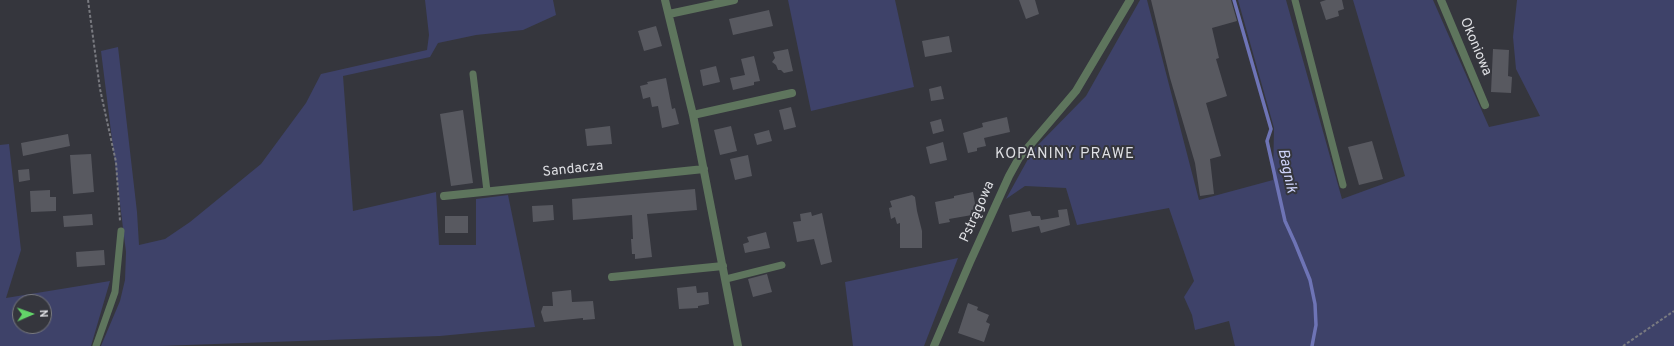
<!DOCTYPE html>
<html>
<head>
<meta charset="utf-8">
<style>
  body { margin:0 }
  #map { position:relative; width:1674px; height:346px; overflow:hidden; background:#35363d; font-family:Overpass,sans-serif }
  canvas { display:block }
  .north { position:absolute; left:12px; top:294px; width:40px; height:40px; box-sizing:border-box; background:#35363d; border:1px solid #797a7f; border-radius:50%; rotate:88deg; font-size:11px; font-weight:700; line-height:16px; text-align:center; color:#dedfe3 }
  .north::after { content:''; display:block; margin:auto; width:14px; height:18px; background:#63d469; clip-path:polygon(50% 0,100% 100%,50% 72%,0 100%) }
</style>
</head>
<body>
<div id="map">
<canvas width="1674" height="346"></canvas>
<div class="north">N</div>
</div>
<script>
const context = document.querySelector('canvas').getContext('2d');
context.lineJoin = 'round';
function fill(path, color) { context.fillStyle = color; context.fill(path, 'evenodd'); }
const poly = rows => new Path2D(rows.map(r => 'M' + r).join(''));
function trace(path, color, width, dash) { context.strokeStyle = color; context.lineWidth = width; context.lineCap = dash ? 'butt' : 'round'; context.setLineDash(dash || []); context.stroke(path); }
function drawText(font, color, halo, rows, align = 'center') {
  context.font = font + ' Overpass,sans-serif'; context.lineWidth = 4; context.setLineDash([]); context.textBaseline = 'middle'; context.strokeStyle = halo; context.fillStyle = color; for (const [text, x, y, turn = 0] of rows) {
    context.save(); context.translate(x, y); context.rotate((+turn || 0) * Math.PI / 180); context.textAlign = isNaN(turn) ? turn : align; if (halo) context.strokeText(text, 0, 0); context.fillText(text, 0, 0); context.restore();
  }
}
const green = poly([
  [425,0,553,0,556,15,523,30,476,35,438,43,430,57,343,76,353,211,436,192,439,245,476,245,476,199,508,195,535,327,440,336,159,346,101,346,120,301,125,280,126,252,101,51,118,47,137,212,139,245,165,239,190,222,261,164,306,103,321,74,427,50,429,35],
  [788,0,895,0,914,87,811,111],
  [1140,0,1147,0,1199,200,1273,180,1274,128,1238,0,1286,0,1342,199,1405,176,1353,0,1433,0,1489,127,1540,116,1516,69,1513,37,1517,0,1674,0,1674,346,1235,346,1229,321,1195,330,1192,315,1184,297,1194,281,1169,208,1077,225,1066,188,1025,186,1006,199,1033,150,1086,96],
  [9,144,21,250,6,298,110,281,91,346,0,346,0,145],
  [20,302,44,302,44,326,20,326],
  [958,258,924,346,853,346,845,282]
]);
const stream = poly([
  [1234,0,1271,129,1267,141,1285,221,1295,243,1310,280,1315,304,1316,325,1312,346]
]);
const building = poly([
  [1019,0,1035,0,1039,14,1026,19],
  [1151,0,1231,0,1237,21,1212,28,1219,58,1216,59,1227,96,1206,103,1221,156,1210,159,1214,194,1200,196,1195,163,1170,78],
  [1326,0,1342,0,1344,9,1338,11,1339,16,1326,20,1320,2],
  [769,10,773,26,733,35,729,19],
  [656,26,662,46,644,51,638,31],
  [949,36,952,52,925,57,922,41],
  [788,49,793,71,784,73,781,70,778,70,776,65,772,62,775,58,773,52],
  [1493,49,1509,50,1508,76,1512,77,1511,93,1491,92],
  [754,56,760,81,754,82,754,85,733,90,730,78,745,75,741,59],
  [716,66,720,82,703,86,700,70],
  [666,78,672,109,675,108,679,124,662,128,658,106,652,107,650,97,643,99,640,86,648,84,647,82],
  [941,86,944,99,931,101,929,89],
  [791,107,796,127,784,130,779,110],
  [463,110,473,183,451,186,440,114],
  [1007,117,1010,132,984,138,986,146,977,148,977,151,968,153,963,133,983,127,982,123],
  [941,119,944,131,933,134,930,122],
  [610,126,612,144,587,146,585,129],
  [731,126,737,151,720,155,714,130],
  [769,130,772,141,757,145,754,134],
  [68,134,70,146,23,156,21,143],
  [1372,141,1383,179,1359,185,1348,147],
  [943,142,947,160,930,164,926,147],
  [91,154,94,192,73,194,70,155],
  [748,155,752,176,735,180,730,159],
  [29,169,30,180,19,182,18,170],
  [695,189,697,210,647,214,652,257,635,259,635,254,632,254,631,239,633,239,632,215,573,220,572,199],
  [50,190,50,197,56,197,56,211,31,212,30,191],
  [973,192,976,209,971,210,972,215,949,219,950,222,939,224,935,202,954,198,954,196],
  [912,195,915,197,917,211,922,231,922,248,900,248,900,223,897,224,895,217,891,219,889,208,892,207,890,201],
  [553,205,554,220,533,222,532,206],
  [1067,209,1070,225,1041,233,1039,226,1012,232,1009,215,1030,211,1032,216,1040,216,1041,220,1059,217,1058,210],
  [811,212,812,216,822,213,832,262,821,265,814,239,797,242,793,222,801,221,800,214],
  [92,214,93,225,64,227,63,216],
  [445,216,468,216,468,233,445,233],
  [766,232,770,248,745,253,743,244,749,242,747,237],
  [104,250,105,265,77,267,76,252],
  [767,274,772,292,753,297,748,279],
  [696,286,697,293,708,292,709,304,698,306,698,308,679,309,677,288],
  [571,290,572,302,593,301,595,319,583,320,583,318,544,322,541,312,543,306,553,306,552,292],
  [968,303,978,307,977,310,989,315,986,322,990,324,984,342,958,333]
]);
const path = poly([
  [88,0,100,89,116,162,120,221],
  [1623,346,1674,311]
]);
const service = poly([
  [1295,0,1343,185],
  [473,74,487,191],
  [726,279,782,265],
  [96,346,115,292,121,231]
]);
const minor = poly([
  [665,0,693,115,738,346],
  [1441,0,1485,105],
  [669,14,734,0],
  [693,115,792,93],
  [444,196,704,169],
  [612,277,723,266]
]);
const tertiary = poly([
  [934,346,970,262,1009,176,1019,158,1076,91,1130,0]
]);
const streetNames = [
  ["Okoniowa",1475,47,67],
  ["Sandacza",573,170,-6],
  ["Pstrągowa",978,212,-66]
];
const neighbourhoodNames = [
  ["KOPANINY PRAWE",1065,155]
];
const waterNames = [
  ["Bagnik",1286,171,78]
];
fill(green, '#3e4269');
trace(stream, '#6e74b6', 3.5);
fill(building, '#585960');
trace(path, '#797a80', 2, [3, 2]);
trace(service, '#5e755d', 7);
trace(minor, '#5e755d', 8);
trace(tertiary, '#5e755d', 8);
drawText('14px', '#dedfe3', '#35363d', streetNames);
context.letterSpacing = '1px';
drawText('15px', '#dedfe3', '#35363d', neighbourhoodNames);
context.letterSpacing = '0px';
drawText('italic 15px', '#ced3f9', '#35363d', waterNames);
</script>
</body>
</html>
